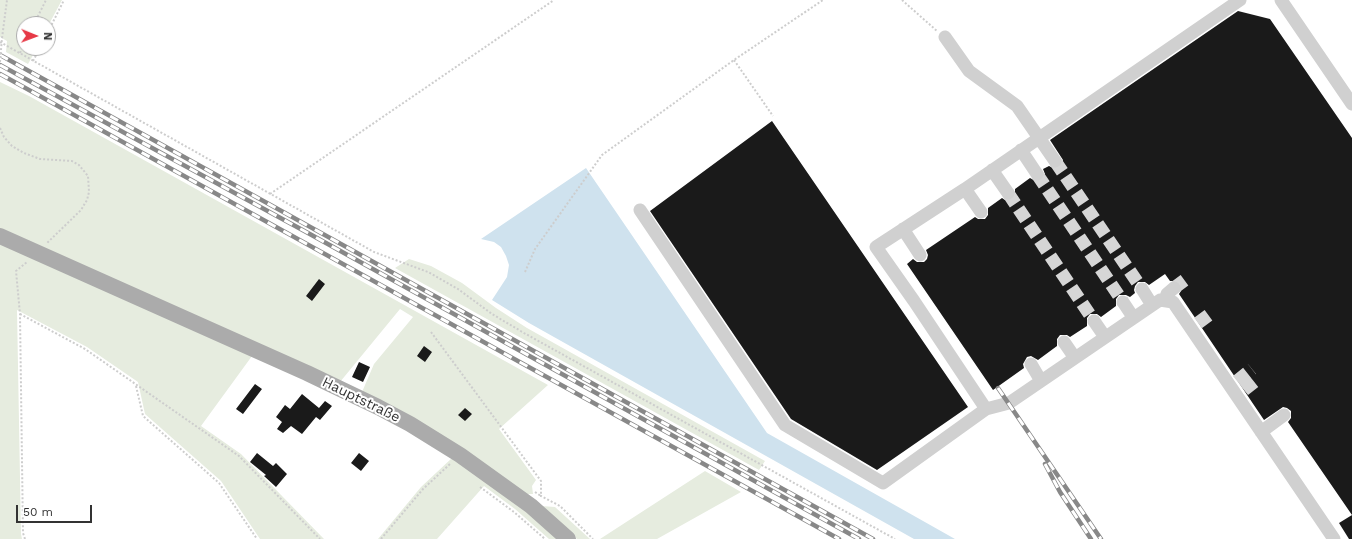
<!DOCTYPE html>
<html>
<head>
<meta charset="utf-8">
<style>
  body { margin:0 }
  #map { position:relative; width:1352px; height:539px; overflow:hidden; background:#fff; font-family:"Work Sans",sans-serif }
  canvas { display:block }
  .north { position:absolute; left:16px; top:16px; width:40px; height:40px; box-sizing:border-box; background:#fff; border:1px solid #adadad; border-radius:50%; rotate:91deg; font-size:11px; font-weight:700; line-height:16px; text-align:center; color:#333 }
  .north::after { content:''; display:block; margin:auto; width:14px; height:18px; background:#e63946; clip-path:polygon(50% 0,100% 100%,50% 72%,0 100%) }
  .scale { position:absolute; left:16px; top:505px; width:76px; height:18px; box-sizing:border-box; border:2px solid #333; border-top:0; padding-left:5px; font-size:12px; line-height:14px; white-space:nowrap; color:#333; -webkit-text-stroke:3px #fff; paint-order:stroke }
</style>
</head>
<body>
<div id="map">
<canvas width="1352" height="539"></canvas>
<div class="north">N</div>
<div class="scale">50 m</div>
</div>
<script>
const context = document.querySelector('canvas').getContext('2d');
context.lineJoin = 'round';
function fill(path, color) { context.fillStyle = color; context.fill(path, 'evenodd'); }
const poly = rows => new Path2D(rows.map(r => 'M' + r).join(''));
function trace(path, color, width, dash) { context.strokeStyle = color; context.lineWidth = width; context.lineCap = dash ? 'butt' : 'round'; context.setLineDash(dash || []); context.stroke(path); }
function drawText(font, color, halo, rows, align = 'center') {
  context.font = font + ' "Work Sans",sans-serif'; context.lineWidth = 4; context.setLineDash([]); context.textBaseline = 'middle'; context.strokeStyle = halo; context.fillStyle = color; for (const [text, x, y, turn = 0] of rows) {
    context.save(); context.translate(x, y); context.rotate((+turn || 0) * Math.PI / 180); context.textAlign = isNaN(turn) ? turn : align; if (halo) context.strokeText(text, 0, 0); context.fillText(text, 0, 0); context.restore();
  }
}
const green = poly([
  [0,0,62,0,48,26,48,24,24,24,24,48,37,48,28,64,6,52,7,41,0,37],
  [0,82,29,96,548,385,499,429,536,480,532,486,533,494,526,494,362,392,374,364,413,317,400,309,340,382,0,231],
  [0,244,252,356,201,426,241,454,324,539,260,539,221,481,145,414,138,382,87,347,17,310,21,534,22,539,0,539],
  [409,259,431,266,462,283,496,308,527,328,765,461,759,470,395,268],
  [452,458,531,515,558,539,549,539,515,509,484,486,437,539,378,539,421,487],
  [705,471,741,492,657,539,600,539],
  [541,506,555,507,590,539,577,539]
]);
const water = poly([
  [586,168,767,433,955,539,914,539,529,323,492,300,507,277,509,265,506,256,501,247,494,242,481,239]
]);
const building = poly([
  [1238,11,1270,19,1352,138,1352,539,1349,539,1339,523,1352,515,1288,422,1291,418,1291,411,1287,408,1283,407,1264,420,1179,294,1181,291,1182,287,1180,283,1177,281,1170,281,1165,274,1149,285,1145,282,1138,282,1135,286,1134,290,1135,293,1130,297,1126,295,1119,295,1116,299,1116,306,1101,317,1097,314,1090,314,1087,318,1087,326,1070,337,1067,335,1060,335,1057,339,1057,346,1038,360,1031,356,1027,357,1023,364,1024,368,993,390,907,264,913,259,917,262,924,262,927,259,928,255,926,250,975,217,978,219,985,219,988,215,988,208,1002,198,1005,200,1012,200,1015,196,1015,189,1030,178,1037,182,1042,180,1045,174,1043,169,1049,166,1055,169,1060,167,1062,164,1063,160,1050,140],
  [772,121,968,407,877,470,791,419,650,211],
  [319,279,325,284,312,301,306,296],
  [424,346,432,352,425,362,417,356],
  [359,362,370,367,363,382,352,377],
  [255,384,262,389,243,414,236,409],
  [302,394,319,408,325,401,332,406,320,420,316,417,302,434,291,426,283,433,277,429,282,422,276,417,285,405,290,409],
  [465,408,472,414,465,421,458,415],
  [257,453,273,466,276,463,287,474,276,487,264,476,266,475,250,462],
  [359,453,369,461,361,471,351,463]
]);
const minorTunnel = poly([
  [1055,161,1142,289],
  [1037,174,1123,302],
  [1008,193,1094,321],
  [1174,288,1189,277],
  [1198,323,1213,312],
  [1237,381,1252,369],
  [1244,390,1258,379]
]);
const path = poly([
  [902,0,937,31],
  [34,24,46,0],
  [48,32,64,0],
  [2,38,7,0],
  [0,42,374,252,428,272,458,289,492,314,524,333,895,539],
  [20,53,24,44],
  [734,60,773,116],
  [33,61,40,48],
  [0,128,4,137,12,146,24,153,40,159,72,161,79,165,88,176,89,192,87,200,81,210,46,244],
  [270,194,554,0],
  [525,272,535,249,602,155,734,60,823,0],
  [20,314,85,349,239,456,320,539],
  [431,332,541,481,541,496],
  [136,386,143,416,219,483,257,539],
  [480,487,514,512,545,539],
  [535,492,541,496],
  [540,496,541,496,560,506,593,539],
  [25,539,23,533,20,314,16,271,27,262],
  [381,539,423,489,450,464]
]);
const minor = poly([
  [1281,0,1352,104],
  [945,37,969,71,1017,106,1055,161],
  [1021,150,1037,174],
  [992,170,1008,193],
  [965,189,981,212],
  [640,210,785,425,883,483,986,409,1009,403,1160,300,1173,302,1334,539],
  [903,229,920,255],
  [1142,289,1152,305],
  [1165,300,1167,294,1174,288],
  [1123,302,1133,317],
  [1094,321,1105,337],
  [1064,342,1075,358],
  [1031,364,1041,381],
  [986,409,914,301,876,247,965,189,1240,0],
  [1261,432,1284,415]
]);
const major = poly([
  [0,236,307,373,378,407,410,424,460,455,531,506,568,539]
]);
const rail = poly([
  [0,55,873,539],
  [0,65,308,233,859,539],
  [0,74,839,539],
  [998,388,1101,539],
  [1045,464,1060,492,1091,539]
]);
const pathBridge = poly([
  [0,62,2,38]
]);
const streetNames = [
  ["Hauptstraße",361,400,26]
];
fill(green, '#e6ecdf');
fill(water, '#cfe2ee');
fill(building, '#1a1a1a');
trace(minorTunnel, '#d6d6d6', 13, [13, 6]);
trace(path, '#cdcdcd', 2, [2, 2]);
trace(minor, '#d0d0d0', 13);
trace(major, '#ababab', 16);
trace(rail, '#888', 4.5);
trace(rail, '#fff', 3, [9]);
trace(pathBridge, '#cdcdcd', 2, [2, 2]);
drawText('14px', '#333', '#fff', streetNames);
</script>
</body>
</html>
